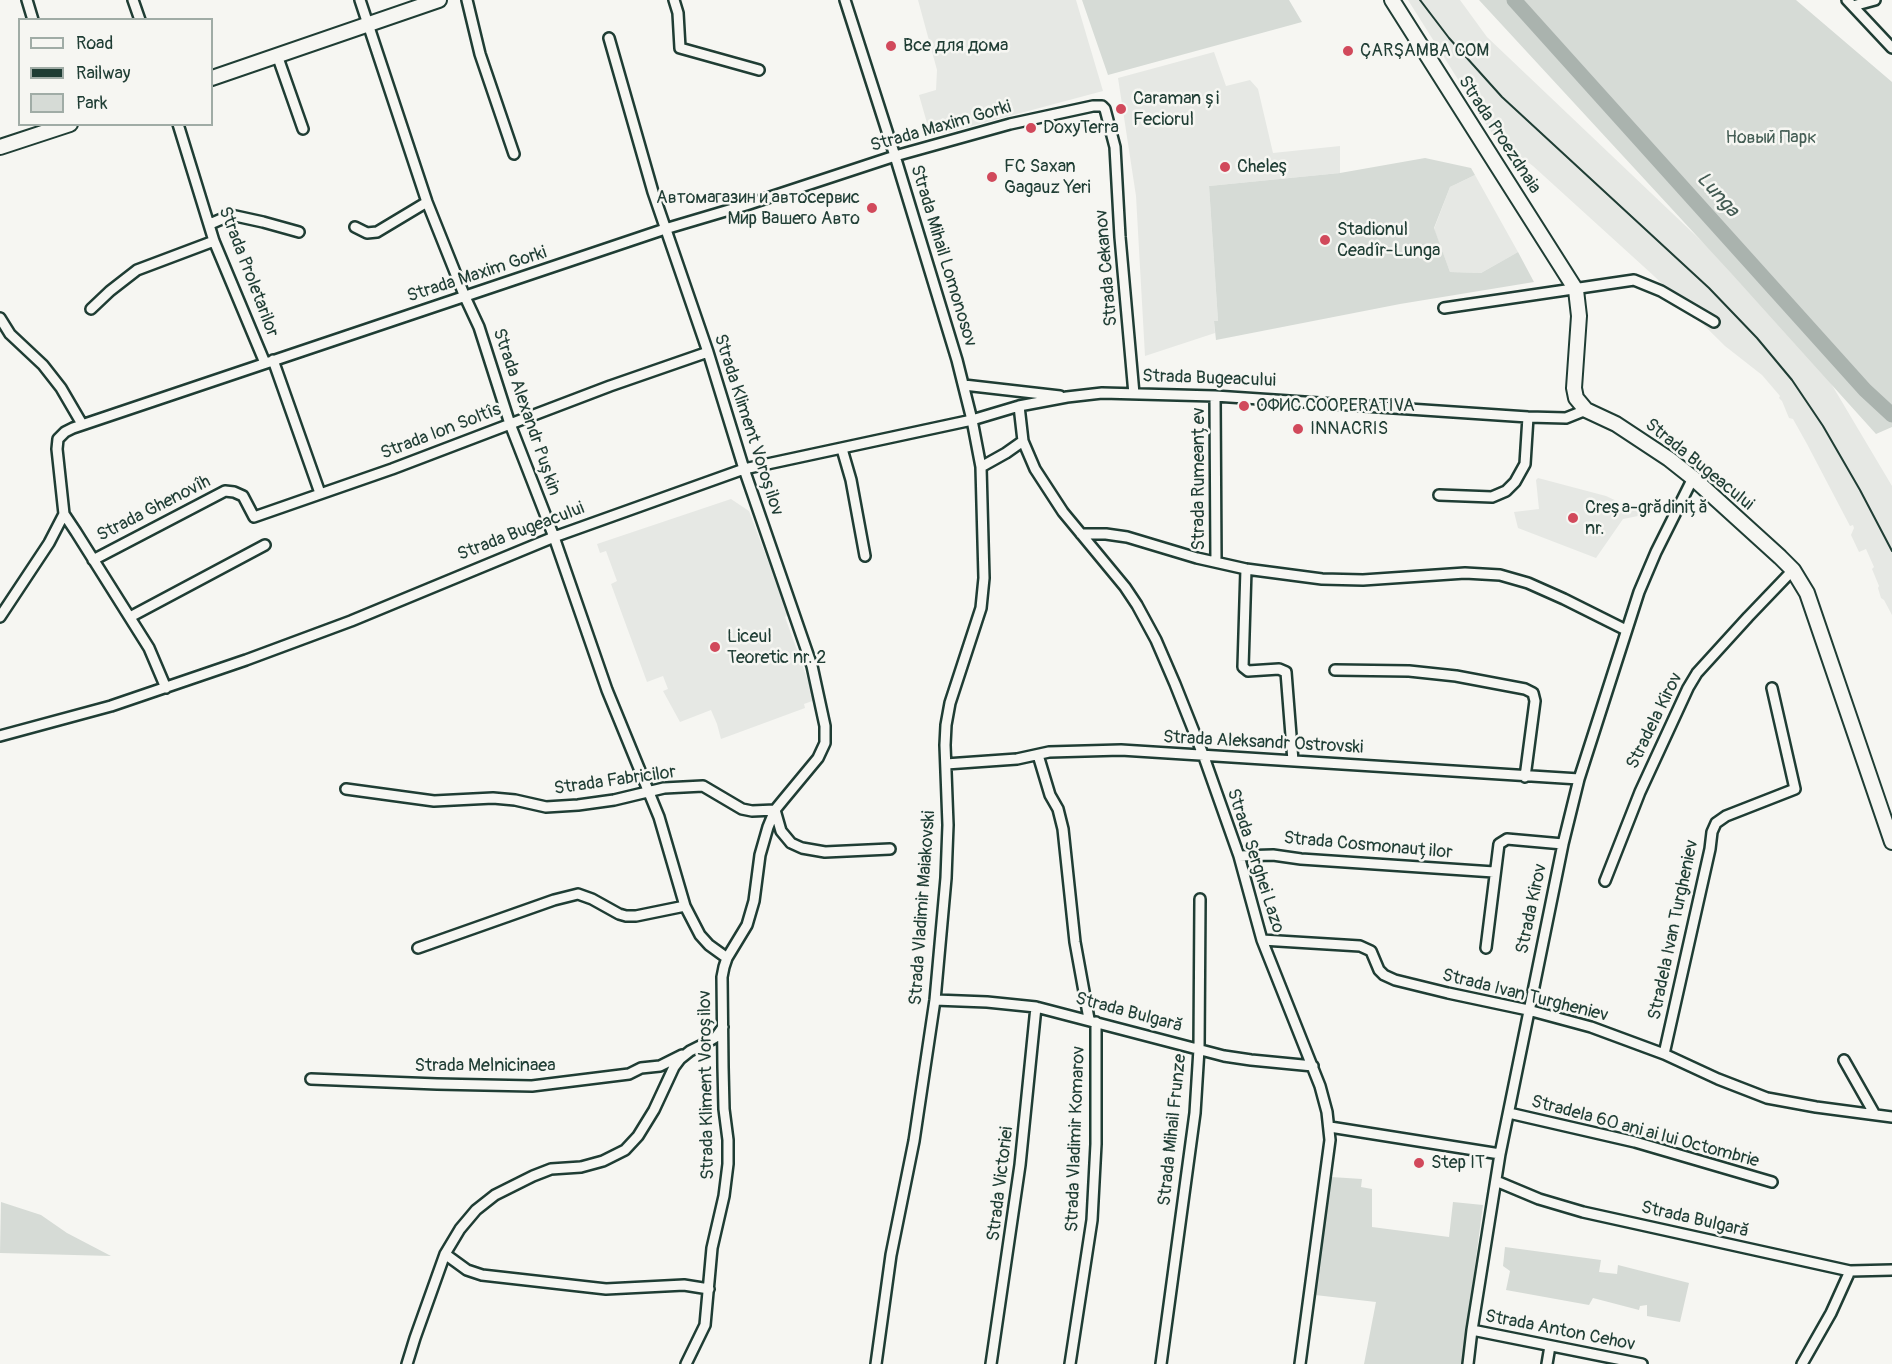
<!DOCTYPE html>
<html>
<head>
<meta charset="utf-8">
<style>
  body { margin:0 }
  #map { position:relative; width:1892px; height:1364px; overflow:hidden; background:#f6f6f2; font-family:Pangolin,sans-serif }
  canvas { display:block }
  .legend { position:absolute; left:18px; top:18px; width:195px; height:108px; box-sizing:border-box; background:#f6f6f2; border:2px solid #a0aca6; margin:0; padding:8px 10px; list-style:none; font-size:18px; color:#1f3d34 }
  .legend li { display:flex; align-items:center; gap:12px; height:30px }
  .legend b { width:30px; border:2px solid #a0aca6 }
</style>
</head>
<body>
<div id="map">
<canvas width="1892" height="1364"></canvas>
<ul class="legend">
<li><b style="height:8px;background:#f6f6f2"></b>Road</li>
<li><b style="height:8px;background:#1f3d34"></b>Railway</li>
<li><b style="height:16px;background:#d6dbd6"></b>Park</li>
</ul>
</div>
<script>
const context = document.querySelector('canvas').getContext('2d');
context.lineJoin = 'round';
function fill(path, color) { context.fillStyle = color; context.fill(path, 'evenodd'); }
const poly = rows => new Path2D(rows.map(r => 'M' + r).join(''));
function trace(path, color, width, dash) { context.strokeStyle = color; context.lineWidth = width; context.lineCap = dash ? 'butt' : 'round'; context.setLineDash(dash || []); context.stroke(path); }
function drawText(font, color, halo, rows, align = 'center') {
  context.font = font + ' Pangolin,sans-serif'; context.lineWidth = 5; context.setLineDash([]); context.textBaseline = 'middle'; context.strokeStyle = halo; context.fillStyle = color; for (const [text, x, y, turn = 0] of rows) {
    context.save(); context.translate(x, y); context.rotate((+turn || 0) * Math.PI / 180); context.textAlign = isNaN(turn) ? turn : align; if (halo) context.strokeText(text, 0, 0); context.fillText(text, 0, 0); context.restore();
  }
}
const built = poly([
  [918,0,1076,0,1103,91,931,137,919,95,936,90,937,70],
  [1408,0,1460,0,1487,37,1753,290,1826,375,1892,486,1892,615,1884,600,1881,598,1878,588,1879,586,1872,569,1874,567,1866,549,1859,552,1851,535,1854,528,1853,525,1850,526,1807,444,1793,419,1789,418,1782,401,1779,398,1780,396,1762,375,1725,346,1654,276,1533,166,1508,147,1503,151],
  [1214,52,1226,86,1250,80,1258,89,1273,153,1340,146,1340,173,1209,186,1218,321,1214,321,1215,333,1145,356,1136,196,1118,78],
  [1475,175,1518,252,1481,273,1450,272,1434,229,1450,187],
  [1538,478,1606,496,1638,511,1638,516,1623,519,1596,558,1518,528,1514,512,1539,509,1536,480],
  [731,499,749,511,788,614,785,617,815,700,804,704,805,708,721,739,717,724,711,710,680,722,663,691,668,689,663,676,647,682,611,584,617,581,606,551,600,553,597,544]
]);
const green = poly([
  [1082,0,1289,0,1302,22,1108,75],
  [1479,0,1796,0,1892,82,1892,427,1876,434,1731,273],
  [1425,158,1471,168,1475,175,1450,187,1434,228,1450,272,1481,273,1518,252,1534,282,1400,304,1216,340,1214,321,1218,321,1209,186,1340,173],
  [1331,1177,1362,1179,1361,1187,1372,1189,1372,1227,1449,1237,1453,1202,1483,1205,1462,1364,1364,1364,1376,1302,1315,1295],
  [1,1202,41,1215,67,1233,111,1256,0,1253],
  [1505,1247,1601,1260,1599,1272,1617,1274,1618,1265,1689,1283,1680,1322,1647,1316,1647,1305,1640,1306,1639,1310,1593,1298,1589,1305,1506,1290,1510,1271,1503,1266]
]);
const river = poly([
  [1514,0,1865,390,1892,415]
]);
const street = poly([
  [27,0,33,20],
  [133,0,140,20],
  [360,0,427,202,465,297,479,327,510,424,554,537,607,690,659,817,685,906,700,935,709,945,727,958],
  [467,0,480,54,514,154],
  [674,0,678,13,680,48,759,70],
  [845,0,895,156,957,360,972,420,981,467,984,578,981,608,950,703,946,725,945,745,948,825,946,878,935,1000,914,1141,891,1255,876,1364],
  [1847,0,1892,48],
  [1853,6,1875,0],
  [609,38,653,192,708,352,744,469,812,666,825,726,825,743,818,758,784,799,775,810,768,827,760,855,754,901,747,925,727,958,724,967,722,977,723,1067,724,1109,728,1140,728,1164,724,1196,712,1248,705,1325,686,1364],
  [277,55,303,129],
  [178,124,214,241,265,363],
  [210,224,231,215,263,222,299,232],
  [355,227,367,233,377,232,427,202],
  [1444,308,1634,280,1661,291,1714,322],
  [91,309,110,291,137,270,214,241],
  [0,318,10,334,43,365,61,388,82,424],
  [273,360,320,493],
  [964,385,1060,396],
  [1215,396,1216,562],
  [1019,406,1023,441,1035,469,1063,512,1125,587,1137,605,1156,640,1175,684,1204,757,1239,856,1262,940,1320,1086,1327,1112,1330,1140,1300,1364],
  [842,449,851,480,865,556],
  [981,467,1006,453,1023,441],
  [1439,495,1492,497,1506,491,1515,482,1525,464,1528,417],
  [64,514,76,532,149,648,166,688],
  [1081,534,1106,534,1127,537,1197,558,1246,569,1322,579,1363,580,1465,573,1500,575,1528,583,1564,599,1626,630],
  [93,560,225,491,234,492,243,496,254,517,392,469,610,386,708,352],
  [1246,569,1243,667,1248,671,1279,669,1286,672,1293,761],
  [0,617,49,543,64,514,57,449,58,439,65,432,73,428,665,229,746,205,895,156,1010,124,1093,106,1102,106,1105,109,1115,147,1120,237,1134,394],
  [130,617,265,545],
  [1335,670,1409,671,1456,676,1525,689,1533,693,1535,701,1525,777],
  [0,736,111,706,246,660,351,621,554,537,744,469,972,420,1019,406,1067,397,1102,393,1215,396,1528,417,1566,418,1586,410],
  [1038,755,1050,795,1058,809,1063,829,1075,942,1089,1019],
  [946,764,1017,759,1049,752,1121,750,1579,779],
  [346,789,434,801,493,798,515,800,546,807,578,805,614,800,664,788,703,786,742,809,752,811,775,810,781,831,791,843,802,848,825,852,890,849],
  [1239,856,1273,855,1301,859,1494,872],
  [1605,881,1640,792,1688,688,1697,673,1748,617,1793,570],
  [1262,940,1360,946,1371,951,1379,970,1384,975,1395,980,1448,993,1528,1010,1591,1027,1664,1054,1718,1079,1767,1098,1816,1107,1892,1117],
  [418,948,554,900,578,894,592,899,619,914,626,916,636,916,685,906],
  [1486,948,1499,844,1507,839,1563,844],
  [935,1000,987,1002,1036,1007,1224,1056,1251,1060,1313,1066],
  [1664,1054,1710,849,1712,832,1716,823,1726,816,1795,789,1772,688],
  [1844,1060,1874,1113],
  [311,1079,437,1084,532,1086,629,1074,641,1068,660,1066,682,1055],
  [1509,1113,1635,1142,1772,1182],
  [1330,1127,1500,1154],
  [1496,1181,1539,1199,1583,1212,1850,1271,1892,1270],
  [445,1254,467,1270,482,1275,606,1289,684,1285,709,1289],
  [1472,1330,1642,1364],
  [407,1364,415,1338,445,1254,460,1229,476,1210,495,1195,533,1176,551,1169,581,1167,603,1161,625,1150,638,1136,654,1110,674,1067,680,1059,690,1051,706,1043,716,1037,723,1027],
  [991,1364,1020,1165,1036,1007],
  [1070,1364,1092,1220,1096,1144,1096,1022],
  [1161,1364,1195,1113,1199,1049,1200,899],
  [1468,1364,1472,1330,1500,1154,1563,844,1579,779,1639,592,1656,552,1693,478],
  [1547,1364,1550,1346],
  [1802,1364,1831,1313,1850,1271]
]);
const primary = poly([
  [1392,0,1576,290,1579,316,1574,388,1576,398,1586,410,1616,424,1669,459,1693,478,1780,557,1793,570,1807,593,1892,842],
  [212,78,439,0],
  [0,147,70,124]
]);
const rail = poly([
  [1420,0,1449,38,1502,97,1709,288,1757,338,1792,380,1823,426,1860,490,1892,551]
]);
const markers = [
  [891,46,6,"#d1495b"],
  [1348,51,6,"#d1495b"],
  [1121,109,6,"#d1495b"],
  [1031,128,6,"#d1495b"],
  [1225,167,6,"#d1495b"],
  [992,177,6,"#d1495b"],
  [872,208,6,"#d1495b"],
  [1325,240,6,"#d1495b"],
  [1244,406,6,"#d1495b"],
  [1298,429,6,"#d1495b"],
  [1573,518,6,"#d1495b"],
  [715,647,6,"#d1495b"],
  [1419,1163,6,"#d1495b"]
];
const poiNames = [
  ["Все для дома",903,46],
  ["ÇARŞAMBA COM",1360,51],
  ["Caraman și",1133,99],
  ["Feciorul",1133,120],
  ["DoxyTerra",1043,128],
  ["FC Saxan",1004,167],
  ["Gagauz Yeri",1004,188],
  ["Cheleş",1237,167],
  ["Автомагазин и автосервис",860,198,"right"],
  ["Мир Вашего Авто",860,219,"right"],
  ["Stadionul",1337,230],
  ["Ceadîr-Lunga",1337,251],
  ["ОФИС COOPERATIVA",1256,406],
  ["INNACRIS",1310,429],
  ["Creșa-grădiniță",1585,508],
  ["nr.",1585,529],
  ["Liceul",727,637],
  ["Teoretic nr. 2",727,658],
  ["Step IT",1431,1163]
];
const streetNames = [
  ["Strada Maxim Gorki",941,127,-16],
  ["Strada Proezdnaia",1499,135,57],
  ["Strada Mihail Lomonosov",943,256,73],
  ["Strada Cekanov",1107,268,-95],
  ["Strada Proletarilor",248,272,69],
  ["Strada Maxim Gorki",477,275,-18],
  ["Strada Bugeacului",1209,379,2],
  ["Strada Alexandr Pușkin",526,412,71],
  ["Strada Kliment Voroșilov",748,425,72],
  ["Strada Ion Soltîs",441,432,-21],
  ["Strada Bugeacului",1699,465,39],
  ["Strada Rumeanțev",1199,479,-90],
  ["Strada Ghenovîh",154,509,-27],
  ["Strada Bugeacului",521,532,-21],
  ["Stradela Kirov",1655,721,-64],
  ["Strada Aleksandr Ostrovski",1263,743,3],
  ["Strada Fabricilor",615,781,-8],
  ["Strada Cosmonauților",1368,846,5],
  ["Strada Serghei Lazo",1255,861,72],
  ["Strada Vladimir Maiakovski",923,908,-86],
  ["Strada Kirov",1532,909,-78],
  ["Stradela Ivan Turgheniev",1674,930,-78],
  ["Strada Ivan Turgheniev",1525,996,14],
  ["Strada Bulgară",1129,1013,15],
  ["Strada Melnicinaea",485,1066],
  ["Strada Kliment Voroșilov",707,1085,-91],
  ["Strada Mihail Frunze",1173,1130,-84],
  ["Stradela 60 ani ai lui Octombrie",1645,1132,15],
  ["Strada Vladimir Komarov",1076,1139,-88],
  ["Strada Victoriei",1001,1184,-83],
  ["Strada Bulgară",1695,1220,13],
  ["Strada Anton Cehov",1560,1331,11]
];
const parkNames = [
  ["Новый Парк",1771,138]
];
const waterNames = [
  ["Lunga",1717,195,48]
];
fill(built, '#e6e8e4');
fill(green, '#d6dbd6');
trace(river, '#aab3ae', 15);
trace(street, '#1f3d34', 14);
trace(primary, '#1f3d34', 18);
trace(street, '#f6f6f2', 9);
trace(primary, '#f6f6f2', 14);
trace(rail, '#1f3d34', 2);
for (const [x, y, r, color] of markers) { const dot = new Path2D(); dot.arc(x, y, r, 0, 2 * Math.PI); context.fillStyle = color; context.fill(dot); trace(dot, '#f6f6f2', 2); }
drawText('18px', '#1f3d34', '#f6f6f2', poiNames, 'left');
drawText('18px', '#1f3d34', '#f6f6f2', streetNames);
drawText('18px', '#445d54', '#f6f6f2', parkNames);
drawText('italic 20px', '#425a52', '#f6f6f2', waterNames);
</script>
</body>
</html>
